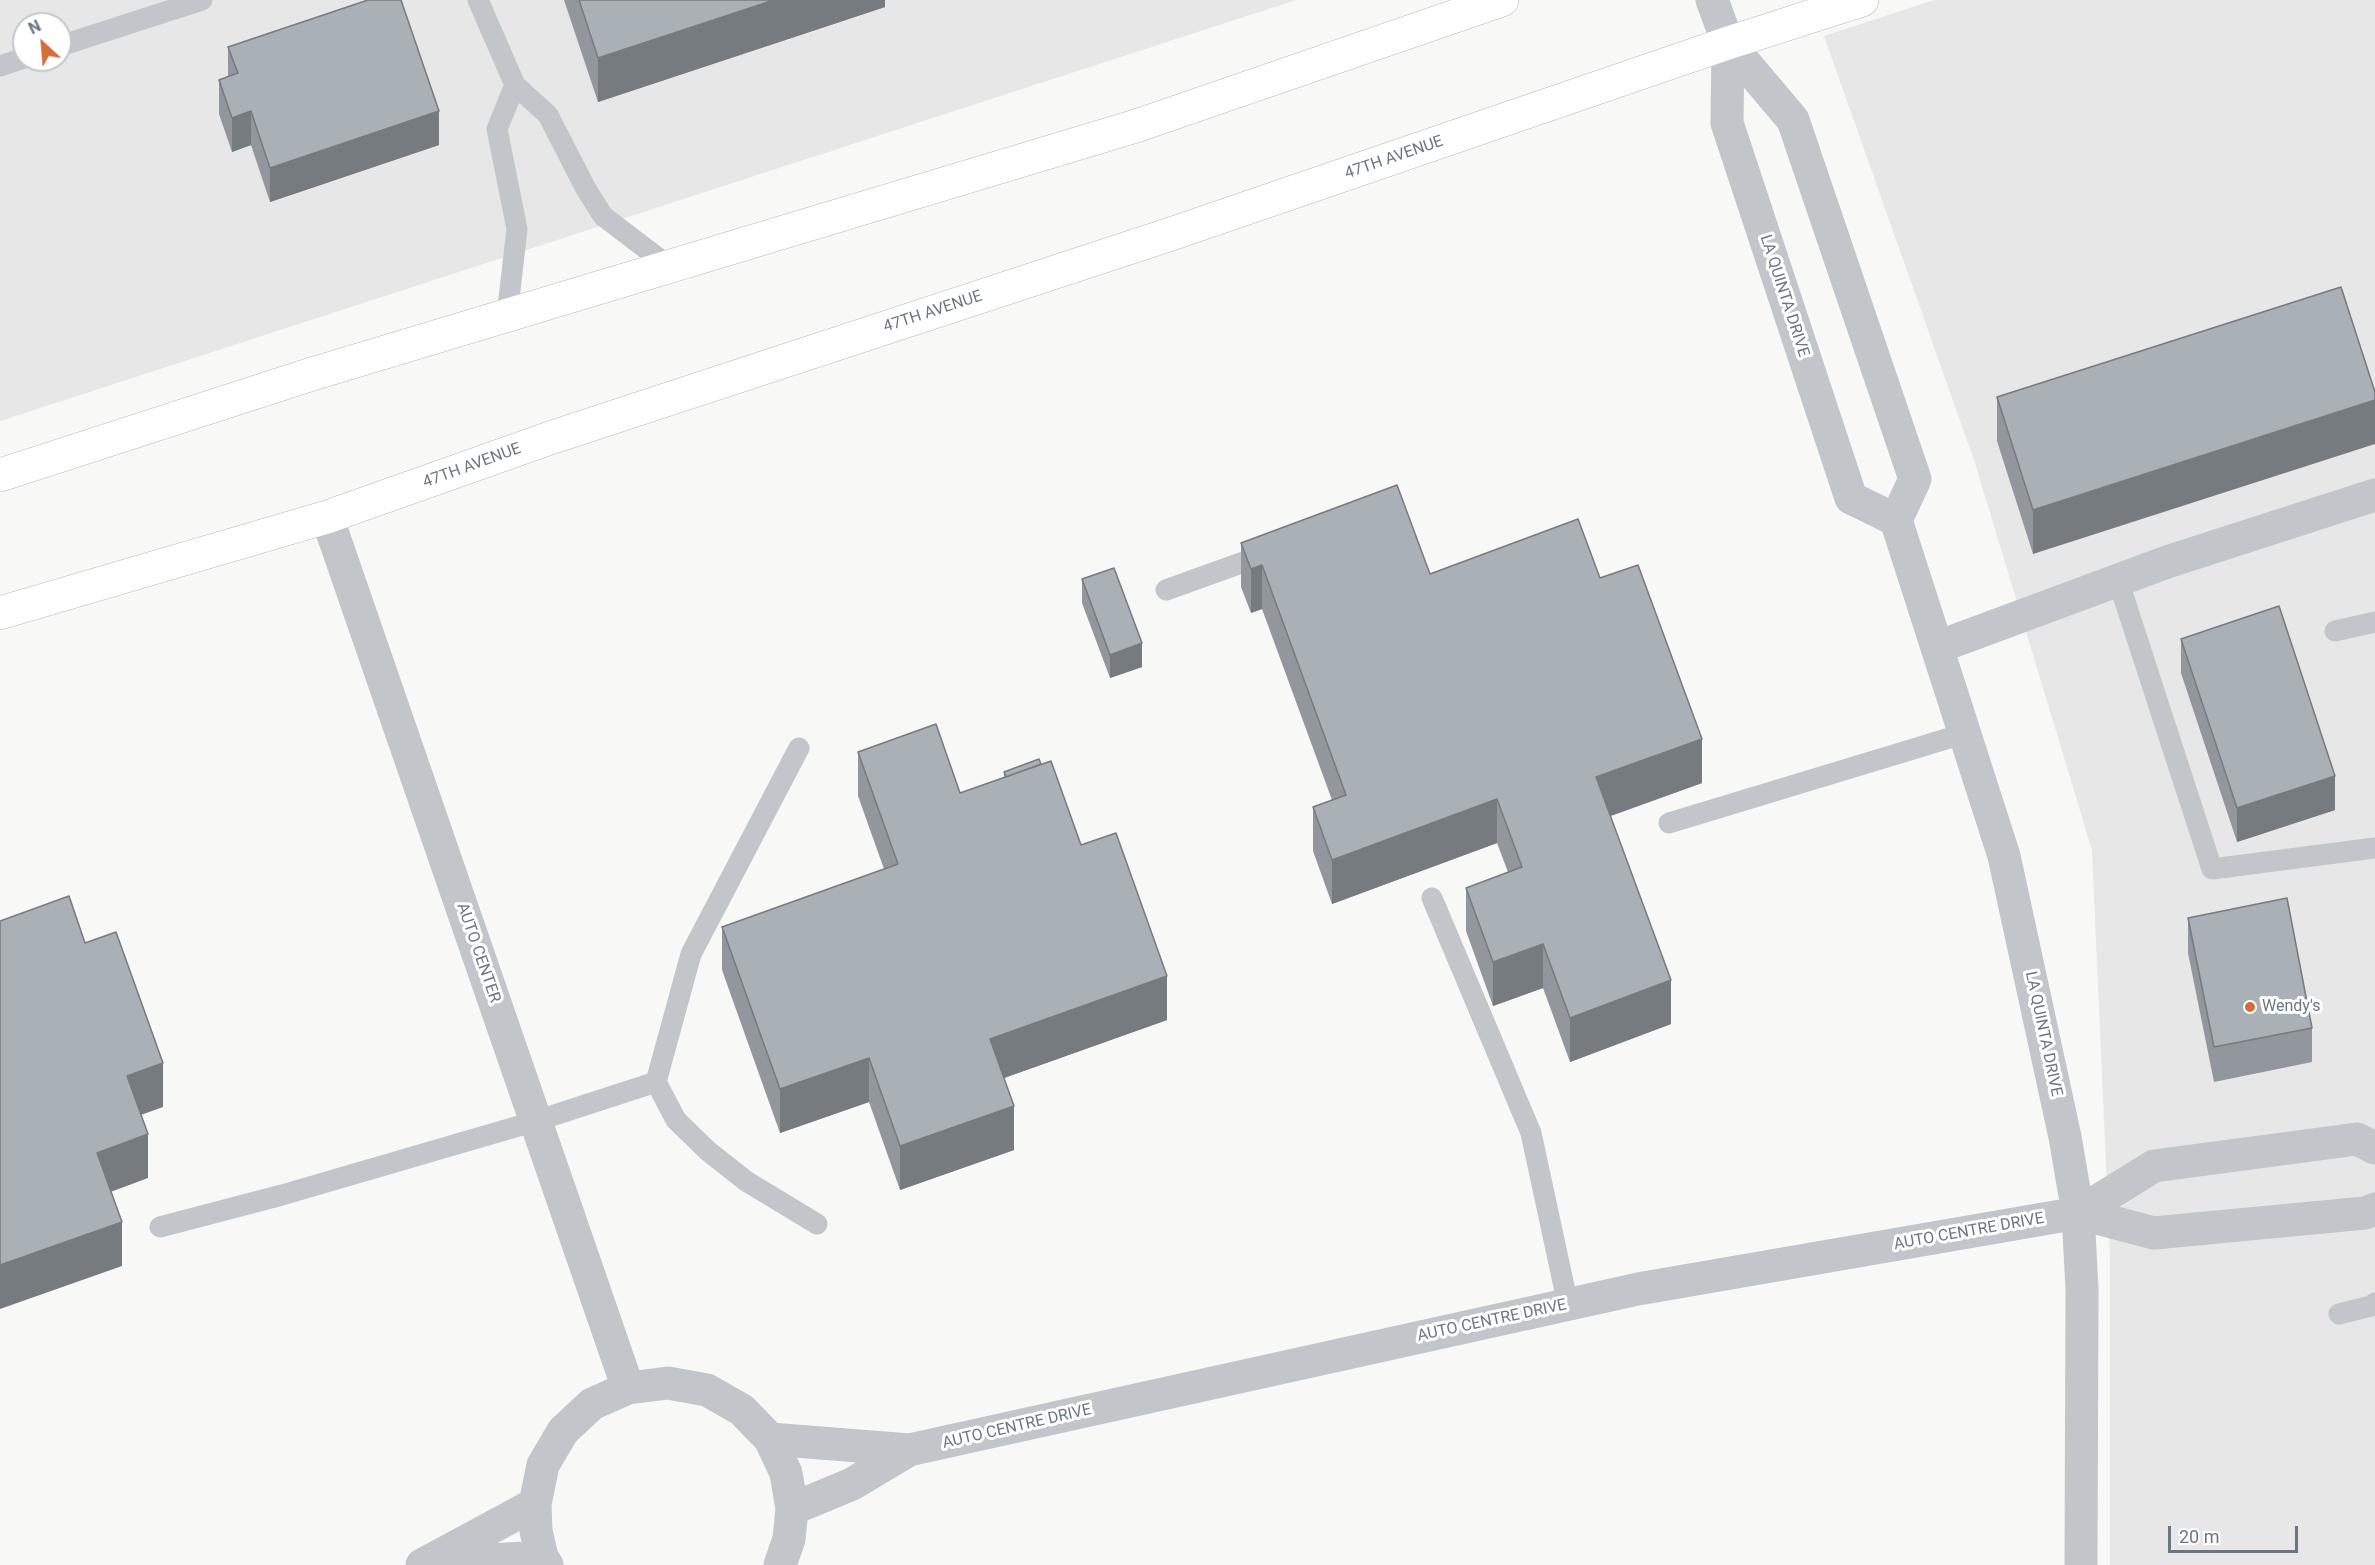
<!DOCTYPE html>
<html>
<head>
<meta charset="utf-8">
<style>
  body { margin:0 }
  #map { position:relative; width:2375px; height:1565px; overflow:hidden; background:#f8f8f6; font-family:Roboto,sans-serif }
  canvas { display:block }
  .north { position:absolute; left:12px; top:12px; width:60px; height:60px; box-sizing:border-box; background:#fff; border:2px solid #c3c8ce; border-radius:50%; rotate:334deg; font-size:16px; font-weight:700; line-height:24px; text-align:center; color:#6a7684 }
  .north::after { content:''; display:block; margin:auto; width:21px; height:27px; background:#d36d3a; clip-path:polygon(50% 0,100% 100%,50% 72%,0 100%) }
  .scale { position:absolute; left:2168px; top:1526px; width:130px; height:27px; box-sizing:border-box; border:3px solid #6a7684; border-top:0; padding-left:8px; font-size:18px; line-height:21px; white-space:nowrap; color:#6a7684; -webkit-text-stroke:4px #fff; paint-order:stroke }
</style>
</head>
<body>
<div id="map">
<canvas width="2375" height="1565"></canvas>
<div class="north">N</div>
<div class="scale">20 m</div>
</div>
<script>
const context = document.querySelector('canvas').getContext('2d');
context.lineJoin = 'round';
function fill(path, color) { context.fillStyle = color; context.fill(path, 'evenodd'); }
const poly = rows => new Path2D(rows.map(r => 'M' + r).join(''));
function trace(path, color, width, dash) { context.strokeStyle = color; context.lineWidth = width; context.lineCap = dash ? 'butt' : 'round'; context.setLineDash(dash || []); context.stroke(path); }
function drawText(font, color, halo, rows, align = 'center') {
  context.font = font + ' Roboto,sans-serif'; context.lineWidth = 6; context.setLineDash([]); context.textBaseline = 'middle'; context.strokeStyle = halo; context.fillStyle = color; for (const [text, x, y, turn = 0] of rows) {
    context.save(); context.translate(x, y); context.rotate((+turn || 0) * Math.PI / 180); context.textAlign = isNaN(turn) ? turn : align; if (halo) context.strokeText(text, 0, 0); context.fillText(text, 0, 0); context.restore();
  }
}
const built = poly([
  [0,0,1296,0,0,421],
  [24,24,60,24,60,60,24,60],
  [1934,0,2375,0,2375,1565,2110,1565,2110,1255,2092,850,1975,463,1824,36]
]);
const lane = poly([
  [478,0,515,85,548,115,586,189,603,216,670,267],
  [60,46,202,0],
  [0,66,24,58],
  [507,316,517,229,497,129,515,85],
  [2118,580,2212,869,2375,848],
  [1166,590,1266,554],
  [2335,631,2375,622],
  [799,748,691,954,656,1082,676,1120,708,1151,746,1181,817,1224],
  [1669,823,1966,733],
  [1432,898,1531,1133,1568,1305],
  [160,1227,282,1195,536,1121,656,1082],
  [2339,1314,2371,1306,2375,1303]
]);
const street = poly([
  [1712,0,1728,43,1793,120,1915,479,1896,520,2004,856,2065,1137,2078,1213,2082,1289,2081,1565],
  [1728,43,1727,123,1851,498,1896,520],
  [327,517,628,1388],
  [1938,647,2167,562,2375,495],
  [2078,1213,2154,1233,2365,1213,2375,1209],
  [770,1439,909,1450],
  [792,1509,852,1484,909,1450,1638,1289,2078,1213,2154,1166,2357,1139,2375,1148],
  [436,1563,542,1557],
  [422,1565,535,1504],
  [547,1565,542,1557,536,1531,535,1504,543,1465,563,1431,592,1404,628,1388,668,1383,707,1390,742,1410,770,1439,786,1473,792,1509,789,1539,780,1565]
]);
const primary = poly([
  [0,475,309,375,1136,126,1502,0],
  [0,613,327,517,550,438,1171,234,1728,43,1862,0]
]);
const wall = poly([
  [564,0,885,0,885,7,598,102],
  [228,47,439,145,270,202,251,145,232,152,219,114,219,80,228,77],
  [2341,287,2033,554,1997,441,1997,397],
  [1241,543,1430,574,1600,578,1702,783,1611,816,1671,1024,1570,1062,1543,988,1493,1006,1466,931,1466,888,1508,872,1497,843,1332,904,1313,851,1313,807,1332,800,1262,609,1251,613,1241,587],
  [1082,579,1142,667,1110,678,1082,603],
  [2181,639,2335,810,2237,842,2181,673],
  [858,752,960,793,1004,777,1004,772,1041,764,1081,845,1167,1020,1004,1078,1014,1150,900,1190,869,1102,780,1133,722,970,722,927,884,869,858,796],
  [2188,918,2312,1028,2312,1062,2214,1082,2188,953]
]);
const shadedWall = poly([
  [774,0,885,0,885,7,598,102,598,58],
  [251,111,251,145,232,152,232,118],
  [439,111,439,145,270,202,270,168],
  [2375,400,2375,444,2033,554,2033,510],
  [1262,565,1262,609,1251,613,1251,569],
  [1142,643,1142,667,1110,678,1110,655],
  [1702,739,1702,783,1596,821,1596,777],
  [2335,776,2335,810,2237,842,2237,808],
  [1497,799,1497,843,1332,904,1332,860],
  [1543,944,1543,988,1493,1006,1493,962],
  [1167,976,1167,1020,990,1083,990,1039],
  [1671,980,1671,1024,1570,1062,1570,1018],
  [869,1058,869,1102,780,1133,780,1089],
  [163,1063,163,1107,127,1120,127,1076],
  [1014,1106,1014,1150,900,1190,900,1146],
  [148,1134,148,1178,97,1197,97,1153],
  [122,1222,122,1266,0,1309,0,1265]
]);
const building = poly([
  [368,0,401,0,439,111,270,168,251,111,232,118,219,80,238,73,228,47,368,0],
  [579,0,774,0,598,58,579,0],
  [2341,287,2375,392,2375,400,2033,510,1997,397,2341,287],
  [1397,485,1430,574,1578,519,1600,578,1638,565,1702,739,1596,777,1671,980,1570,1018,1543,944,1493,962,1466,888,1522,867,1497,799,1332,860,1313,807,1346,795,1262,565,1251,569,1241,543,1397,485],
  [1114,568,1142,643,1110,655,1082,579,1114,568],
  [2279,606,2335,776,2237,808,2181,639,2279,606],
  [936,724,960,793,1051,761,1081,845,1116,833,1167,976,990,1039,1014,1106,900,1146,869,1058,780,1089,722,927,898,864,858,752,936,724],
  [1039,759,1041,764,1006,777,1004,772,1039,759],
  [69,896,85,943,116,932,163,1063,127,1076,148,1134,97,1153,122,1222,0,1265,0,921,69,896],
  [2287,898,2312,1028,2214,1047,2188,918,2287,898]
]);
const markers = [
  [2250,1007,6,"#d36d3a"]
];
const streetNames = [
  ["47TH AVENUE",1394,158,-19],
  ["LA QUINTA DRIVE",1784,296,72],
  ["47TH AVENUE",933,312,-18],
  ["47TH AVENUE",472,466,-20],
  ["AUTO CENTER",478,953,71],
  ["LA QUINTA DRIVE",2043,1034,78],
  ["AUTO CENTRE DRIVE",1969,1232,-10],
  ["AUTO CENTRE DRIVE",1492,1321,-12],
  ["AUTO CENTRE DRIVE",1017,1427,-13]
];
const poiNames = [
  ["Wendy's",2262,1007]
];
fill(built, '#e6e7e6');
trace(primary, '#b6b9bd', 34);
trace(lane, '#c2c5c9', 21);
trace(street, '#c2c5c9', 33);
trace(primary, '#fff', 33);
fill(wall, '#91979d');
fill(shadedWall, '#767b7f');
fill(building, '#a9b0b6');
trace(building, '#767b7f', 1.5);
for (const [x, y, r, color] of markers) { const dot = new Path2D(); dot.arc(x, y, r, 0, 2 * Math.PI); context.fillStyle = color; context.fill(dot); trace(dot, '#fff', 2); }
drawText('16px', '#6a7684', '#fff', streetNames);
drawText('16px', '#6a7684', '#fff', poiNames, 'left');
</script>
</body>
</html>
